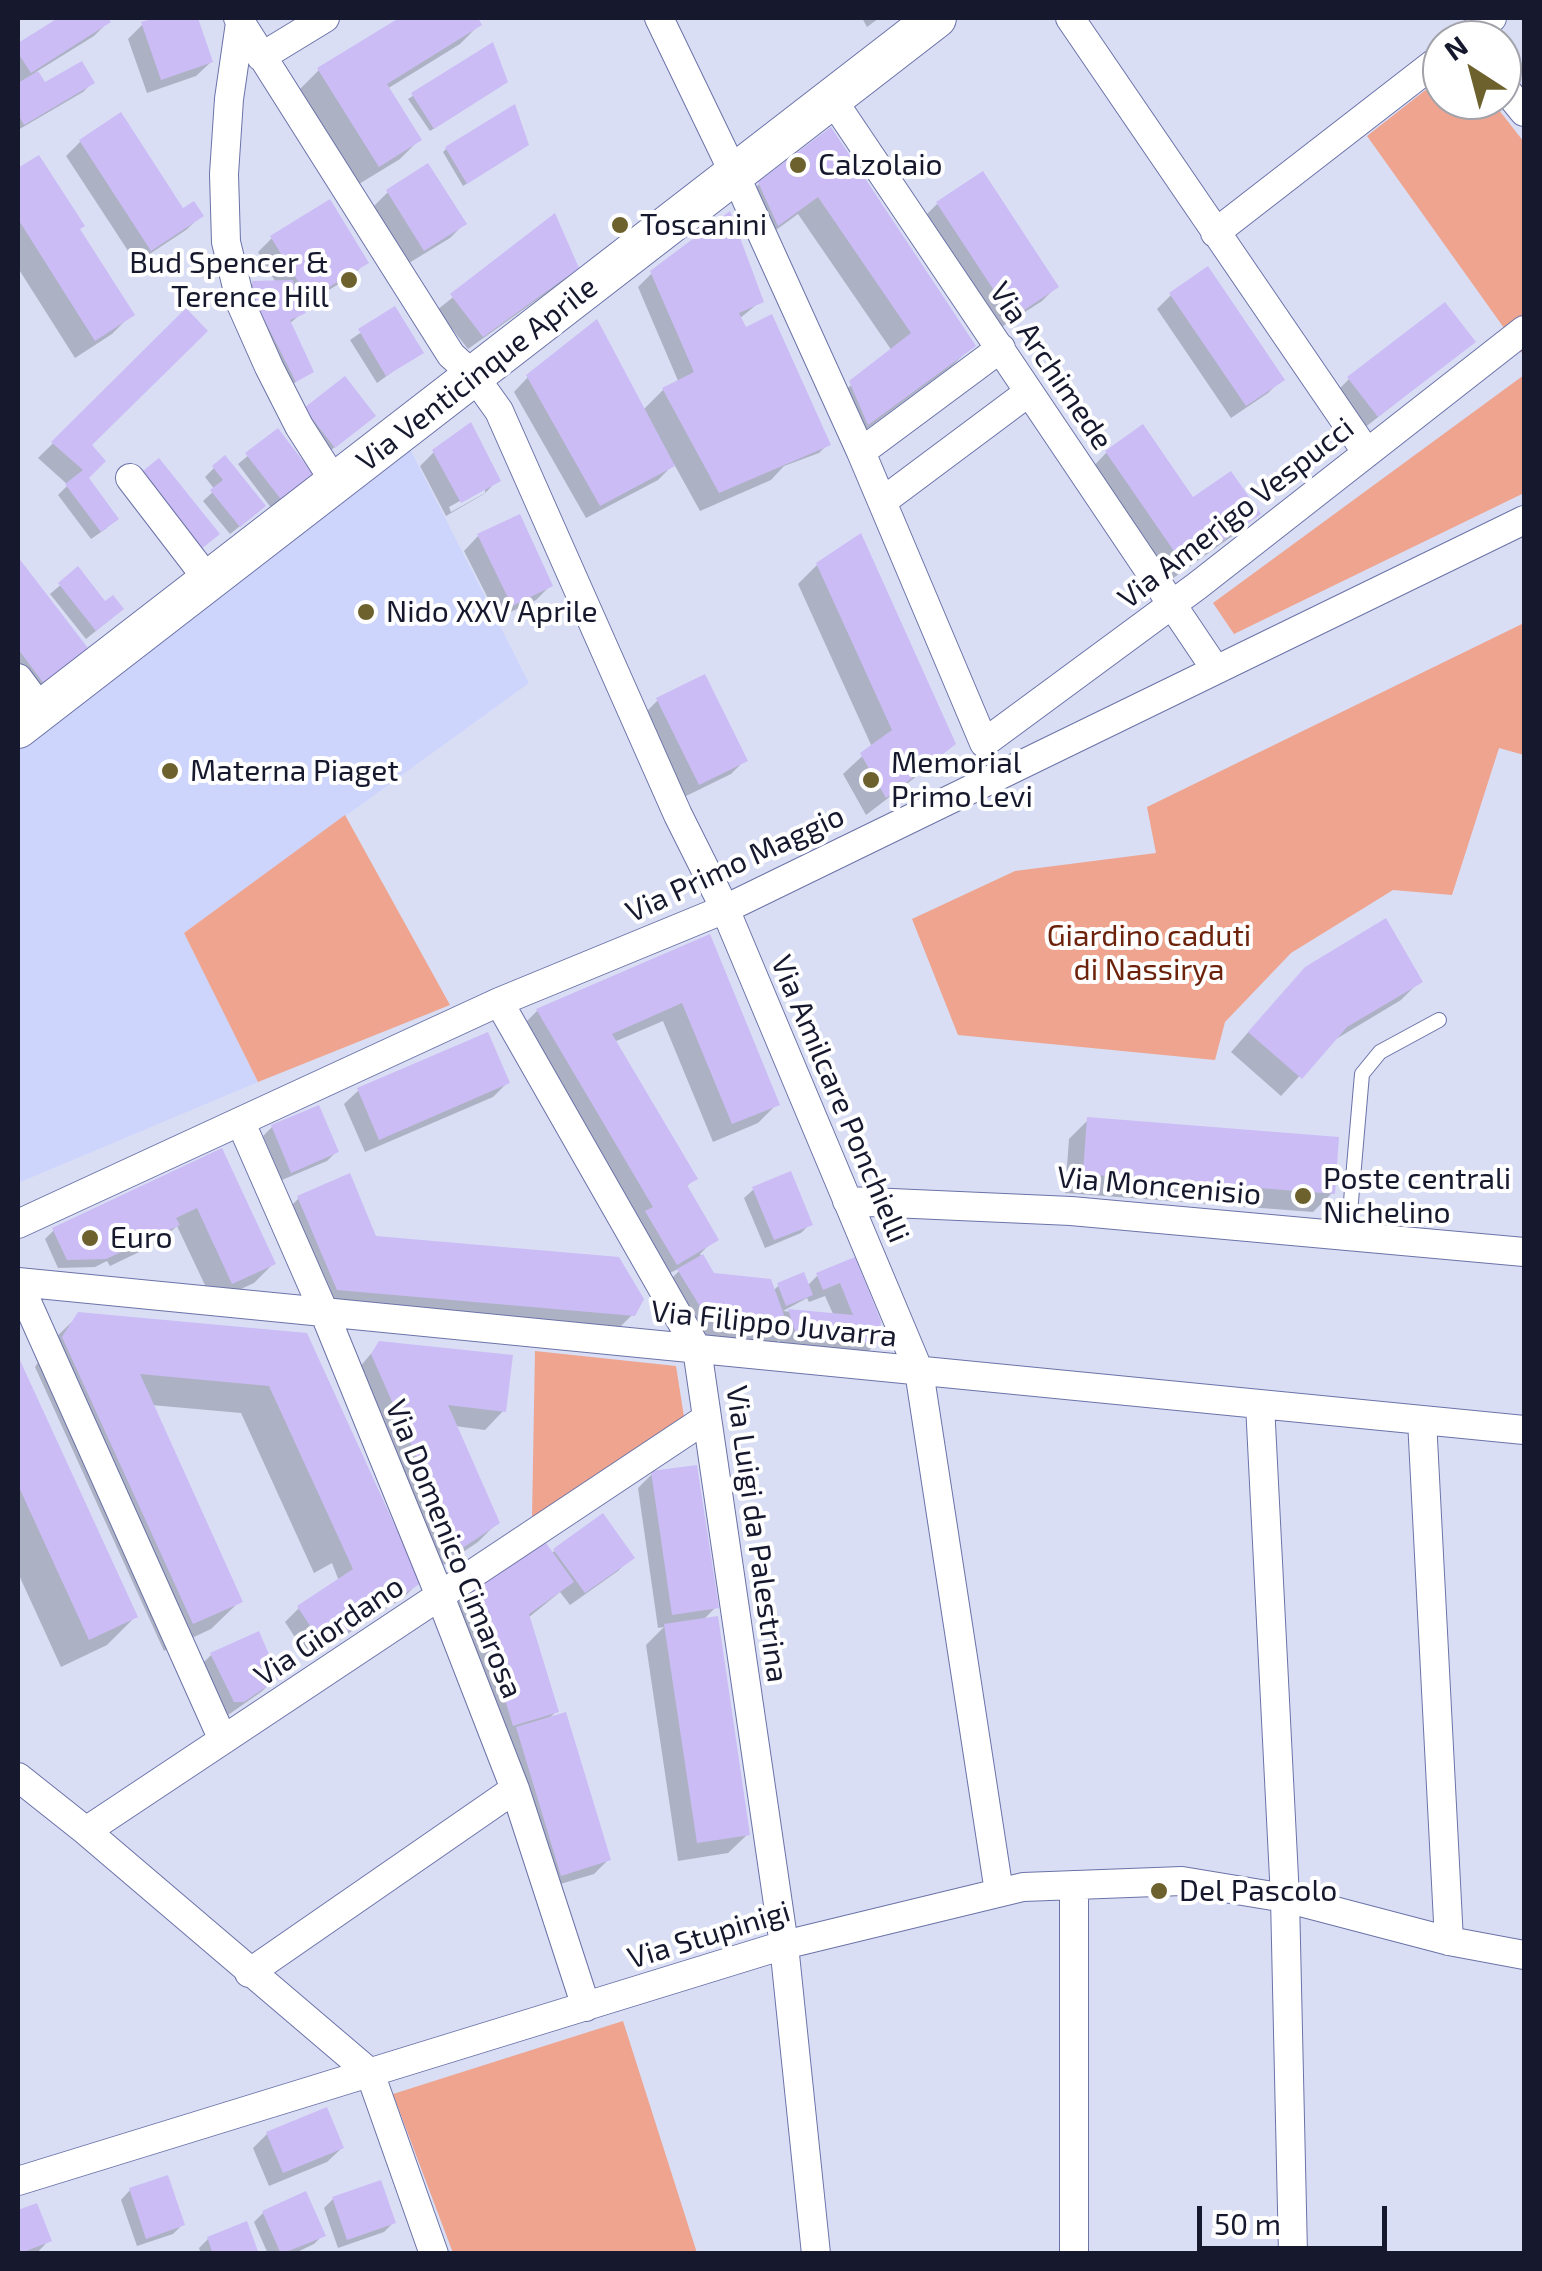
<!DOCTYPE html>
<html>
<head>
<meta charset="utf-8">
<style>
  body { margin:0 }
  #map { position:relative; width:1542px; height:2271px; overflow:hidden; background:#d9def5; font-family:"Exo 2",sans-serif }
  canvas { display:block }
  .frame { position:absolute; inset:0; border:20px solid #16192e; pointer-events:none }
  .north { position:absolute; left:1422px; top:20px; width:100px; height:100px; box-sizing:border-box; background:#fff; border:2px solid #a2a3ab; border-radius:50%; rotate:324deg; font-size:28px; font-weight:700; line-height:40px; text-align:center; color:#16192e }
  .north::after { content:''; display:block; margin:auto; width:35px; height:45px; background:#6d612e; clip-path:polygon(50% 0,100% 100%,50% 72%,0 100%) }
  .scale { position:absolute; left:1197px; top:2206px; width:190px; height:45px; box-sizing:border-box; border:5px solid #16192e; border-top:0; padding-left:12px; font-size:30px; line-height:35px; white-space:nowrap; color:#16192e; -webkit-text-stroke:8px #fff; paint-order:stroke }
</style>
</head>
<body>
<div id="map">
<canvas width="1542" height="2271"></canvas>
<div class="frame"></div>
<div class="north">N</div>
<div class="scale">50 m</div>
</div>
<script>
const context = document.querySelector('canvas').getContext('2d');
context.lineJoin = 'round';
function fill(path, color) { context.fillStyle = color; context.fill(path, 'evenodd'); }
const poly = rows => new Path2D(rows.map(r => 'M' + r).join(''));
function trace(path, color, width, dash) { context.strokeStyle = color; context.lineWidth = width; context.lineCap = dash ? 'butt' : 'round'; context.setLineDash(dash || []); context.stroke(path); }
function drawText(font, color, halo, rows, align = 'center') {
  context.font = font + ' "Exo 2",sans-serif'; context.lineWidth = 8; context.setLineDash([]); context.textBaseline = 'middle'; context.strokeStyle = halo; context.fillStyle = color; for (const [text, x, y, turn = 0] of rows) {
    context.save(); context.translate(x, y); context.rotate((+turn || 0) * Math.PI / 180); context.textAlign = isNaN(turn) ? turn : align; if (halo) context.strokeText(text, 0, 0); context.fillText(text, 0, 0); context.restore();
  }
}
const built = poly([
  [410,449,529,683,184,933,258,1082,18,1183,18,751]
]);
const green = poly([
  [1442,77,1442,100,1491,100,1524,142,1524,356,1367,136],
  [1524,375,1524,493,1234,634,1213,603],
  [1524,623,1524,755,1499,748,1452,895,1393,890,1291,953,1225,1022,1215,1060,958,1035,912,919,1015,871,1156,853,1147,807],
  [345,815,450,1005,258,1082,184,933],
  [535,1351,676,1366,685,1423,532,1517],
  [623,2021,697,2253,453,2253,393,2094]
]);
const shadow = poly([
  [63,18,105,18,108,22,94,36,36,72,44,86,92,83,83,92,18,130,18,46],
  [163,18,195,18,211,62,196,76,147,93,128,39,142,25],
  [403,18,475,18,479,25,460,44,387,89,419,140,400,159,359,184,300,89,319,70],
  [862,18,879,18,867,27],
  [492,46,501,86,430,131,408,99],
  [120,116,182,212,201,216,186,230,136,263,66,156,80,142],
  [830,130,972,346,953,365,849,442,831,402,892,351,798,214,758,243,740,203,759,184],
  [446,149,522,149,463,186,443,152],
  [38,158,77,230,131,315,112,334,75,358,18,268,18,171],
  [388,192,464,224,450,238,409,263,374,206],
  [937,204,1056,287,1042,301,997,330,923,218],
  [554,217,576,268,562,282,468,349,437,310],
  [272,238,366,262,352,276,299,308,302,313,289,324,311,371,286,389,244,292,253,283,276,283,258,252],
  [652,273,761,301,739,319,828,444,819,453,784,466,771,480,700,511,674,464,658,480,586,518,514,392,528,377,643,410,663,390,679,383,638,287],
  [1171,295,1282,379,1268,393,1231,418,1157,309],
  [394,310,420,352,377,383,350,340],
  [186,312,89,445,85,478,107,528,91,539,58,495,68,485,38,458],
  [1473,342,1363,429,1335,393,1349,379],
  [305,410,364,424,325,455],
  [1143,428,1193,500,1257,514,1238,532,1165,584,1088,472,1106,453],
  [277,432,312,477,272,509,238,464],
  [434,452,498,480,484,494,446,516,420,466],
  [485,487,485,493,451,512,449,507],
  [214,468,254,515,230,534,203,501,215,490,205,477],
  [478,536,550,586,536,600,498,618,464,551],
  [18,561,88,651,30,698,18,681],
  [817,565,953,744,934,763,866,815,843,774,872,747,798,584],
  [78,570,112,618,86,639,50,594],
  [658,700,745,760,731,774,684,797,643,715],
  [709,938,777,1104,758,1123,713,1142,663,1021,614,1042,695,1178,685,1188,715,1239,700,1254,713,1275,773,1291,778,1286,807,1286,818,1275,853,1260,877,1343,862,1357,783,1350,779,1340,774,1345,694,1335,665,1285,684,1266,662,1277,518,1030,537,1011],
  [825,1296,834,1316,783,1311,807,1298,809,1302],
  [1420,981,1401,1000,1331,1042,1281,1096,1231,1052,1286,989],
  [507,1083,493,1097,365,1152,344,1104,359,1090],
  [1088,1120,1332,1193,1313,1212,1065,1193,1069,1139],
  [272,1127,336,1152,327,1161,282,1180,263,1136],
  [221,1152,273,1264,254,1283,213,1302,177,1226,158,1243,110,1266,107,1261,95,1267,58,1268,45,1239,54,1230],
  [754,1189,810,1224,801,1233,765,1248,744,1198],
  [299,1198,375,1238,633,1314,613,1334,319,1308,280,1217],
  [79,1315,305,1336,418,1583,404,1597,309,1659,285,1622,299,1608,339,1581,332,1563,314,1573,241,1413,151,1405,240,1601,211,1629,164,1651,35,1367,50,1343],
  [380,1343,504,1410,485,1430,455,1426,497,1523,478,1542,439,1568,353,1375],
  [18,1362,135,1617,107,1645,61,1667,18,1573],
  [652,1474,716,1607,702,1621,748,1834,728,1853,678,1861,646,1645,664,1627,658,1628,638,1488],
  [555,1551,632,1557,618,1571,570,1605,560,1592,528,1618,556,1712,547,1720,608,1860,594,1874,547,1888,453,1607,473,1588],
  [211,1655,276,1678,261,1692,228,1715,219,1715,197,1669],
  [267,2134,342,2148,327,2162,269,2186,253,2148],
  [130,2190,182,2225,173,2234,137,2246,121,2200],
  [333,2199,393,2223,384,2232,338,2248,324,2208],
  [35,2206,49,2240,36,2254,18,2254,18,2213],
  [263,2213,323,2235,314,2244,293,2254,268,2254,254,2222],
  [208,2239,257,2254,201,2254,199,2248]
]);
const building = poly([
  [58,18,108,18,111,22,31,73,18,53,18,43],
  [155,18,198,18,213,62,161,80,141,22],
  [399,18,478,18,482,25,387,84,422,140,379,167,317,68],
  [493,42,508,82,434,129,411,93],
  [82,61,95,83,24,125,18,114,18,83,38,71,45,82],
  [515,104,529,145,467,184,445,147],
  [121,112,183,208,194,201,204,216,151,251,79,140],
  [831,127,976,346,868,425,849,381,911,333,818,197,778,226,758,182],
  [39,155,85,226,80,229,135,315,95,341,18,219,18,168],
  [428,163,467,224,424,251,386,190],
  [983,171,1059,287,1012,318,936,202],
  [330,199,369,263,309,299,270,236],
  [730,211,764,302,739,313,746,327,772,314,831,445,719,493,662,388,694,372,650,271],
  [555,213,579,268,483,337,450,294],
  [1208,266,1285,380,1246,406,1169,293],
  [293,280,297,301,306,313,290,320,314,372,296,382,254,299,252,281],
  [1445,302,1476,342,1378,417,1347,377],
  [395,306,424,353,386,376,358,329],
  [186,308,208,331,92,445,106,461,89,478,119,519,101,532,65,484,83,470,51,442],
  [597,319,675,466,600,506,526,375],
  [345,376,376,416,335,448,304,408],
  [471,422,501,481,461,503,432,450],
  [1143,424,1193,497,1231,471,1261,514,1185,567,1105,451],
  [278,428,315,477,283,502,245,453],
  [225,455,266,506,240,527,210,490,223,480,212,466],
  [159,458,220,534,200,550,139,474],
  [520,514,553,586,512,606,477,534],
  [861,533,956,744,886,798,860,753,892,730,816,563],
  [18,557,91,652,45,685,18,649],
  [78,566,105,601,113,595,124,609,96,631,58,583],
  [705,674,748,761,699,785,656,698],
  [1386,918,1423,982,1347,1027,1302,1079,1248,1032,1305,967],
  [710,934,780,1105,732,1124,682,1003,612,1034,698,1179,687,1185,719,1240,677,1265,645,1211,653,1207,536,1009],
  [488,1032,510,1083,379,1140,357,1088],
  [319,1105,339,1152,291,1173,271,1125],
  [1087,1117,1339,1137,1335,1194,1083,1174],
  [222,1148,276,1264,232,1284,197,1208,176,1218,180,1225,106,1259,67,1260,52,1228],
  [791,1171,813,1225,774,1240,752,1187],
  [350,1173,376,1236,619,1257,644,1299,635,1316,337,1290,297,1196],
  [703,1254,714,1273,771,1279,790,1332,709,1321,677,1269],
  [855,1257,881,1321,879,1344,797,1337,788,1309,853,1315,840,1283,823,1290,816,1273],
  [804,1272,813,1295,786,1306,777,1283],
  [78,1312,307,1333,421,1583,324,1647,297,1606,353,1569,269,1386,140,1374,243,1602,193,1624,62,1337],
  [379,1341,513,1355,506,1412,448,1405,500,1523,458,1551,371,1354],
  [18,1356,138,1617,89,1640,18,1485],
  [697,1465,719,1608,672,1615,651,1471],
  [603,1513,635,1558,585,1593,553,1549],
  [541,1536,574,1582,529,1614,559,1712,513,1726,471,1586],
  [718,1616,750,1835,697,1843,664,1624],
  [259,1631,279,1678,244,1702,234,1702,210,1653],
  [566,1712,611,1860,561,1876,516,1727],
  [327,2107,344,2148,283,2173,266,2132],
  [168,2175,185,2225,146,2239,129,2188],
  [381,2180,396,2223,347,2240,332,2197],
  [306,2191,326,2236,281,2254,262,2211],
  [37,2203,52,2241,18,2254,18,2210],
  [247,2221,259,2254,213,2254,207,2237]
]);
const lane = poly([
  [1348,1236,1362,1074,1380,1052,1439,1020]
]);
const street = poly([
  [238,18,451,355,474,376,499,411,678,815,725,909,919,1371,999,1892],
  [659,18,742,190,861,452,984,743,1197,586,1524,330],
  [1070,18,1367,453],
  [240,23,229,99,224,174,226,242,241,304,269,367,299,426,336,484],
  [1464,40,1492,18],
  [261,57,325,18],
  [1502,85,1524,112],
  [832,99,1216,670],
  [1215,233,1442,57],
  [861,452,1001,348],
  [130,478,209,581],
  [883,501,1029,392],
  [18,678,41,709],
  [499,1002,697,1349,784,1945,816,2254],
  [241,1123,324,1312,440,1596,515,1789,586,2007],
  [847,1201,1071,1211,1524,1252],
  [18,1224,499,1002,725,909,1524,520],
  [18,1282,1524,1430],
  [18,1282,223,1740],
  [1260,1404,1285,1898,1293,2254],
  [1422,1420,1449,1941],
  [18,1777,86,1831,370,2073],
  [86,1831,707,1418],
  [1074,1885,1074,2254],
  [249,1973,515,1789],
  [370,2073,434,2254],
  [18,2181,784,1945,1023,1887,1182,1881,1285,1898,1449,1941,1524,1955]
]);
const secondary = poly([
  [18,728,936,18]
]);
const markers = [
  [798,165,10,"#6d612e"],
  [620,225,10,"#6d612e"],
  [349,280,10,"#6d612e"],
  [366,612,10,"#6d612e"],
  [170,771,10,"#6d612e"],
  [871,780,10,"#6d612e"],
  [1303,1196,10,"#6d612e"],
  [90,1238,10,"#6d612e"],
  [1159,1891,10,"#6d612e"]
];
const poiNames = [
  ["Calzolaio",818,165],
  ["Toscanini",640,225],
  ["Bud Spencer &",329,263,"right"],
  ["Terence Hill",329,297,"right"],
  ["Nido XXV Aprile",386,612],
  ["Memorial",891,763],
  ["Primo Levi",891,797],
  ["Materna Piaget",190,771],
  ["Poste centrali",1323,1179],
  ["Nichelino",1323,1213],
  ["Euro",110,1238],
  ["Del Pascolo",1179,1891]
];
const streetNames = [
  ["Via Archimede",1051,366,56],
  ["Via Venticinque Aprile",477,374,-38],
  ["Via Amerigo Vespucci",1236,513,-38],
  ["Via Primo Maggio",735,864,-25],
  ["Via Amilcare Ponchielli",840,1099,67],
  ["Via Moncenisio",1159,1186,5],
  ["Via Filippo Juvarra",774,1324,6],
  ["Via Luigi da Palestrina",757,1534,82],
  ["Via Domenico Cimarosa",454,1549,68],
  ["Via Giordano",329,1631,-34],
  ["Via Stupinigi",709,1935,-17]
];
const parkNames = [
  ["Giardino caduti",1149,936],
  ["di Nassirya",1149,970]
];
fill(built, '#ced5fd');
fill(green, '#eea48e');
fill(shadow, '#0003');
fill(building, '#cbbcf5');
trace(lane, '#6b73a7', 16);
trace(street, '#6b73a7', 30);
trace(secondary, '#6b73a7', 42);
trace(lane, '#fff', 14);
trace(street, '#fff', 28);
trace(secondary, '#fff', 40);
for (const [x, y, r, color] of markers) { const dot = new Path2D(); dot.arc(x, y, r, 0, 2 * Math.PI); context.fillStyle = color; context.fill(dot); trace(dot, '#fff', 4); }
drawText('30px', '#16192e', '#fff', poiNames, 'left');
drawText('30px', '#16192e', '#fff', streetNames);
drawText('30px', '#6c220b', '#fff', parkNames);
</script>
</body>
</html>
